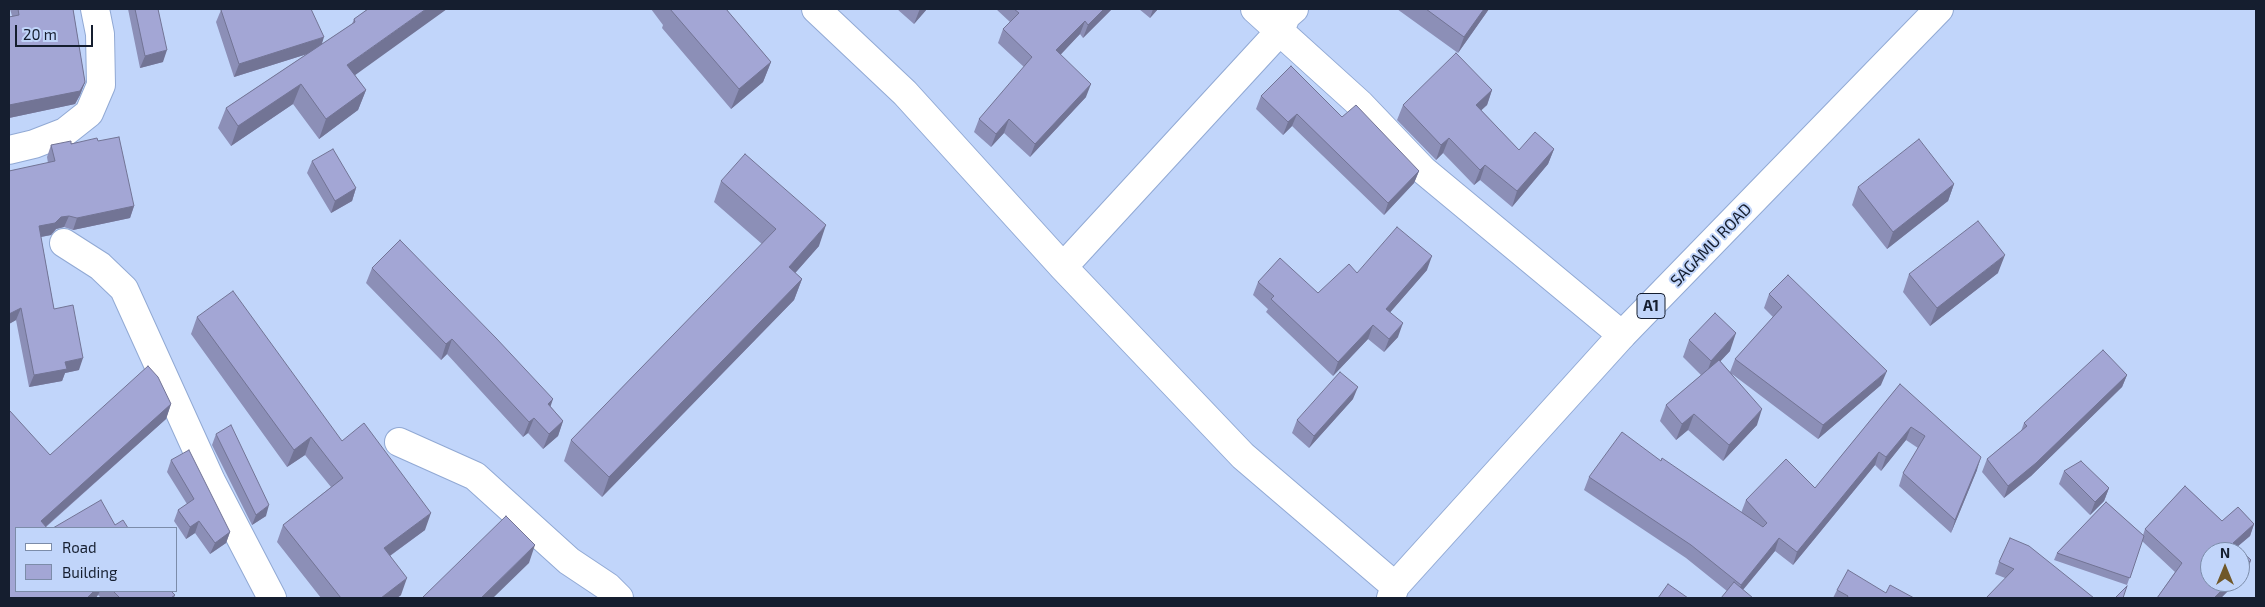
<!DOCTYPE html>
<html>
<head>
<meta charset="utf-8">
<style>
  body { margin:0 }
  #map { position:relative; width:2265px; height:607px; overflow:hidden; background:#c1d5fa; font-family:"Exo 2",sans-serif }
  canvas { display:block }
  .frame { position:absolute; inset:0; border:10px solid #151e2f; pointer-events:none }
  .legend { position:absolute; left:15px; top:527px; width:162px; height:65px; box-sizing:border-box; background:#c1d5fa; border:1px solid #7c8ca9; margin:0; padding:6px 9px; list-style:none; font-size:15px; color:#151e2f }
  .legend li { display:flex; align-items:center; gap:10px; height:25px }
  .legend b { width:25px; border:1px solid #7c8ca9 }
  .north { position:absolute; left:2200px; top:542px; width:50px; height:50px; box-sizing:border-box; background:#c1d5fa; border:1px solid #7c8ca9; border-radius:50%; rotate:0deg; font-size:14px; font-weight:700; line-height:20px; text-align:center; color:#151e2f }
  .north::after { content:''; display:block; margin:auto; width:18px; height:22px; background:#705829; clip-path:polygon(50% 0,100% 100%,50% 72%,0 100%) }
  .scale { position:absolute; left:15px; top:25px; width:78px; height:22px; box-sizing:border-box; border:2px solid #151e2f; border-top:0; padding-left:6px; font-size:15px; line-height:18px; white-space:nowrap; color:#151e2f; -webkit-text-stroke:4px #c1d5fa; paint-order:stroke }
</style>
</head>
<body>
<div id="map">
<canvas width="2265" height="607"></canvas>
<div class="frame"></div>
<ul class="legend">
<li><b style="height:6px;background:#fff"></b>Road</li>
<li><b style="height:14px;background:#a3a6d5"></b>Building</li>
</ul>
<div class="north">N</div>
<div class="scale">20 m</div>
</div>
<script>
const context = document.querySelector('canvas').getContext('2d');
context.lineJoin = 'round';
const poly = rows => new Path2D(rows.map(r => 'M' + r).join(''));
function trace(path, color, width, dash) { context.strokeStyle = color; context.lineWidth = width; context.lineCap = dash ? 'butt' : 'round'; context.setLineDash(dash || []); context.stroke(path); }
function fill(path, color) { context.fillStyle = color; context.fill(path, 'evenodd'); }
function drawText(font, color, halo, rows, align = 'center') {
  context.font = font + ' "Exo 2",sans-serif'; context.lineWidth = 4; context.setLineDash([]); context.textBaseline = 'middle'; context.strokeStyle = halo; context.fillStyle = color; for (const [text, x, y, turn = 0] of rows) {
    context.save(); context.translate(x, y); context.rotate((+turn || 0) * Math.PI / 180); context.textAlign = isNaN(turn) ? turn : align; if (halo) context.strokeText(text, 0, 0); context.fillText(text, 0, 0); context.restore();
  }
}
const minor = poly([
  [816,9,905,93,1063,267,1243,456,1395,586],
  [1255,9,1360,104,1423,170,1622,335],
  [9,150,34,144,65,132,89,113,101,85,100,34,95,9],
  [64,243,100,266,124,289,211,481,272,598],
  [1063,267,1280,31,1286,16,1294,9],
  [399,442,475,476,569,561,608,587,619,598]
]);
const trunk = poly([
  [1391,598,1395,586,1622,335,1939,9]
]);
const wall = poly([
  [10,9,73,9,85,82,80,95,75,104,9,118,9,17,12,16],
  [128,9,158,9,163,62,140,68],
  [368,9,355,75,366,90,358,110,319,139,293,104,231,146,218,128,226,108,307,54,234,77,216,22,221,10,322,44,352,24,354,19],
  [651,9,726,9,771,62,763,82,731,109,662,28,663,25],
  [897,9,927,9,914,24],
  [996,9,1112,9,1083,38,1080,34,1060,54,1086,97,1030,157,1004,133,991,147,974,132,979,119,1024,67,998,43,1003,29,1010,22],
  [1139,9,1158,9,1150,18],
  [1397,9,1489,9,1458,53],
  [1492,90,1487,105,1481,110,1519,150,1554,149,1548,164,1512,207,1480,180,1474,185,1443,153,1436,160,1397,120,1403,105],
  [1261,96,1342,117,1419,171,1414,183,1384,215,1292,126,1283,135,1256,109],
  [98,141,134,206,130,218,73,230,64,227,56,229,51,235,41,237,54,309,79,370,65,373,62,381,29,387,16,320,9,324,9,171,48,163,47,157,51,145],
  [312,161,356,188,352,201,331,213,307,173],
  [721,181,819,246,795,273,802,279,794,300,602,497,564,461,571,440,762,244,714,202],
  [1954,184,1948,201,1887,249,1852,205,1858,187],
  [372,268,551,407,563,421,558,436,543,449,528,433,523,437,447,354,441,360,366,283],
  [1427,270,1390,312,1398,337,1384,352,1368,339,1333,376,1266,312,1268,309,1253,295,1258,282,1318,293,1357,273],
  [1998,273,1930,326,1903,292,1909,274],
  [1769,294,1881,385,1818,439,1732,374,1757,425,1723,461,1688,430,1676,440,1660,421,1666,405,1701,375,1683,357,1689,340,1730,351,1720,361,1730,372,1735,359,1773,317,1764,308],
  [197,317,342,441,425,530,390,556,401,595,397,598,321,598,277,542,283,525,331,487,305,455,287,467,191,334],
  [2127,375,2122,387,2031,476,2004,498,1982,472,1987,459,2021,431,2024,423],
  [1900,384,1977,470,1951,533,1899,486,1903,473,1918,448,1906,440,1881,471,1875,465,1793,565,1775,551,1743,590,1727,591,1686,558,1584,490,1589,477,1661,461,1741,513,1746,500,1815,488],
  [1353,399,1309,448,1292,433,1297,420],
  [171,404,166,419,46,527,16,591,171,591,175,595,174,598,101,598,98,595,9,598,50,455],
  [216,434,266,516,252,525,212,445],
  [171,460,230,532,226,543,210,554,195,533,186,539,174,521,178,510,187,504,167,472],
  [2064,471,2109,488,2104,501,2090,515,2059,484],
  [2185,486,2222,521,2238,507,2254,524,2250,536,2237,547,2251,560,2247,572,2240,579,2240,552,2210,552,2210,582,2237,582,2221,598,2157,598,2175,572,2142,541,2127,585,2054,560,2057,553,2106,502,2143,535,2145,529],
  [1999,562,2094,598,2005,578,1995,574],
  [1837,590,1886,593,1914,598,1833,598]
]);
const shadedWall = poly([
  [426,9,447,9,340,86,347,65],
  [920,9,927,9,914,24,919,11],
  [1104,9,1112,9,1083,38,1088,25],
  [1153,9,1158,9,1150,18],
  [1484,9,1489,9,1458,53,1464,37],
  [1085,21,1080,34,1052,64,1056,50],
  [324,37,320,50,234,77,239,64],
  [167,50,163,62,140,68,145,56],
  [771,62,763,82,731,109,739,89],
  [85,82,80,95,75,104,9,118,9,105],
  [301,84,293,104,231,146,238,126],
  [1091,84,1086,97,1030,157,1035,144],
  [366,90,358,110,319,139,326,119],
  [1492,90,1487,105,1471,120,1476,105],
  [1297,114,1292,126,1283,135,1288,122],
  [1009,119,1004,133,991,147,996,134],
  [1449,138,1443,153,1436,160,1441,145],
  [1554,149,1548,164,1512,207,1517,191],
  [1485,165,1480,180,1474,185,1480,170],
  [1419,171,1414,183,1384,215,1388,203],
  [1954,184,1948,201,1887,249,1893,232],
  [356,188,352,201,331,213,335,201],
  [134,206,130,218,73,230,77,218],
  [69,216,64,227,56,229,51,235,35,238,39,226,61,217],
  [826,225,819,246,782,288,789,267],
  [2005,255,1998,273,1930,326,1937,308],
  [1432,256,1427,270,1381,323,1386,309],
  [802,279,794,300,602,497,609,477],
  [21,308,16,320,9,324,9,314],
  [1403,323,1398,337,1384,352,1389,339],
  [1373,325,1368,339,1333,376,1338,362],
  [1736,333,1730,351,1705,378,1711,361],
  [452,339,447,354,441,360,446,344],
  [83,358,79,370,65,373,62,381,29,387,34,375,65,362],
  [1887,371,1881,385,1818,439,1823,425],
  [2127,375,2122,387,2031,476,2004,498,2008,486],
  [1358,387,1353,399,1309,448,1314,436],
  [553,399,548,414,548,404],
  [171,404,166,419,44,528,41,521],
  [1762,409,1757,425,1723,461,1729,445],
  [1694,414,1688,430,1676,440,1682,424],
  [534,418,528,433,523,437,529,422],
  [563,421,558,436,543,449,549,434],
  [1911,427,1906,440,1881,471,1886,457],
  [311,437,305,455,287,467,294,450],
  [1879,452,1875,465,1793,565,1797,552],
  [1981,457,1977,470,1951,533,1955,520],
  [2109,488,2104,501,2090,515,2095,502],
  [269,505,266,516,252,525,256,515],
  [431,513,425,530,377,565,384,548],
  [199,521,195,533,186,539,190,527],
  [2254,524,2250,536,2231,552,2233,543],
  [230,532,226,543,210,554,215,543],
  [1779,538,1775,551,1736,598,1741,585],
  [535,545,529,563,493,598,481,598],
  [2251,560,2247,572,2240,579,2240,571],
  [407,578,401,595,397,598,381,598],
  [2230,582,2237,582,2221,598,2214,598],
  [94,591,100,591,98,595,96,598,87,598]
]);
const building = poly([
  [18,9,73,9,85,82,80,91,9,105,9,17,19,15,18,9],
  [135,9,158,9,167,50,145,56,135,9],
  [224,9,311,9,324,37,239,64,221,10,224,9],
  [368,9,426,9,347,65,366,90,326,119,301,84,238,126,226,108,355,22,354,19,368,9],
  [670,9,726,9,771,62,739,89,670,9],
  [1014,9,1104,9,1088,25,1085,21,1056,50,1091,84,1035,144,1009,119,996,134,979,119,1032,57,1003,29,1019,13,1014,9],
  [1426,9,1484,9,1464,37,1426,9],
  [1456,53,1492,90,1476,105,1519,150,1535,132,1554,149,1517,191,1485,165,1480,170,1449,138,1441,145,1403,105,1456,53],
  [1291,66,1342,117,1356,105,1419,171,1388,203,1297,114,1288,122,1261,96,1291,66],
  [119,137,134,206,77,218,69,216,61,217,55,223,39,226,54,309,73,305,83,358,65,362,67,369,34,375,21,308,9,314,9,171,55,161,51,145,71,141,71,144,97,138,98,141,119,137],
  [1919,139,1954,184,1893,232,1858,187,1919,139],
  [333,149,356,188,335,201,312,161,333,149],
  [745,154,826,225,789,267,802,279,609,477,571,440,776,229,721,181,745,154],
  [1978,221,2005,255,1937,308,1909,274,1978,221],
  [1397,227,1432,256,1386,309,1403,323,1389,339,1373,325,1338,362,1271,299,1274,296,1258,282,1280,258,1318,293,1349,264,1357,273,1397,227],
  [400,240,496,338,553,399,548,404,563,421,549,434,534,418,529,422,452,339,446,344,372,268,400,240],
  [1788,275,1887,371,1823,425,1735,359,1782,307,1769,294,1788,275],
  [233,291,342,441,364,423,431,513,384,548,407,578,381,598,341,598,283,525,343,478,311,437,294,450,197,317,233,291],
  [1715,313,1736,333,1711,361,1689,340,1715,313],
  [2103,350,2127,375,2036,463,2008,486,1987,459,2027,426,2024,423,2103,350],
  [1719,360,1762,409,1729,445,1694,414,1682,424,1666,405,1719,360],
  [148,366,158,377,171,404,41,521,47,528,16,528,16,591,94,591,87,598,9,598,9,412,10,411,50,455,148,366],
  [1340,372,1358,387,1314,436,1297,420,1340,372],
  [1900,384,1981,457,1955,520,1903,473,1925,436,1911,427,1886,457,1879,452,1797,552,1779,538,1741,585,1691,545,1589,477,1622,432,1661,461,1662,458,1763,527,1767,523,1746,500,1786,459,1815,488,1900,384],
  [231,425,269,505,256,515,216,434,231,425],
  [189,450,230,532,215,543,199,521,190,527,178,510,194,499,171,460,189,450],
  [2081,461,2109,488,2095,502,2064,471,2081,461],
  [2185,486,2222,521,2238,507,2254,524,2233,543,2251,560,2240,571,2240,552,2210,552,2210,582,2230,582,2214,598,2157,598,2182,563,2145,529,2185,486],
  [101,500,115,525,123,520,128,528,53,528,101,500],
  [2106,502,2144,536,2130,578,2057,553,2106,502],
  [506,516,535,545,481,598,422,598,506,516],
  [2010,538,2029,546,2094,598,1986,598,2014,569,1999,562,2010,538],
  [1848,570,1886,593,1890,585,1914,598,1847,598,1848,596,1837,590,1848,570],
  [1734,582,1753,598,1721,598,1734,582],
  [1668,584,1688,598,1658,598,1668,584],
  [2127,586,2123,598,2115,598,2127,586],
  [113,591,171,591,175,595,171,598,120,598,113,591]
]);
const shields = [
  [1651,306,28]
];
const shieldNames = [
  ["A1",1651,306]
];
const streetNames = [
  ["SAGAMU ROAD",1711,245,-46]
];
trace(minor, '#91a9d4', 30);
trace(trunk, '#91a9d4', 30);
trace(minor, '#fff', 28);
trace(trunk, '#fff', 28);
fill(wall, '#8c8fb7');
fill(shadedWall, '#727495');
fill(building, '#a3a6d5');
trace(building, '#727495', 1);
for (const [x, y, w] of shields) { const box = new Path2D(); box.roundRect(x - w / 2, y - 12.5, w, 25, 4); context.fillStyle = '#c1d5fa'; context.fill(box); trace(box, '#151e2f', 1); }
drawText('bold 15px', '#151e2f', null, shieldNames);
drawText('16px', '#151e2f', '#c1d5fa', streetNames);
</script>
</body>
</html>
